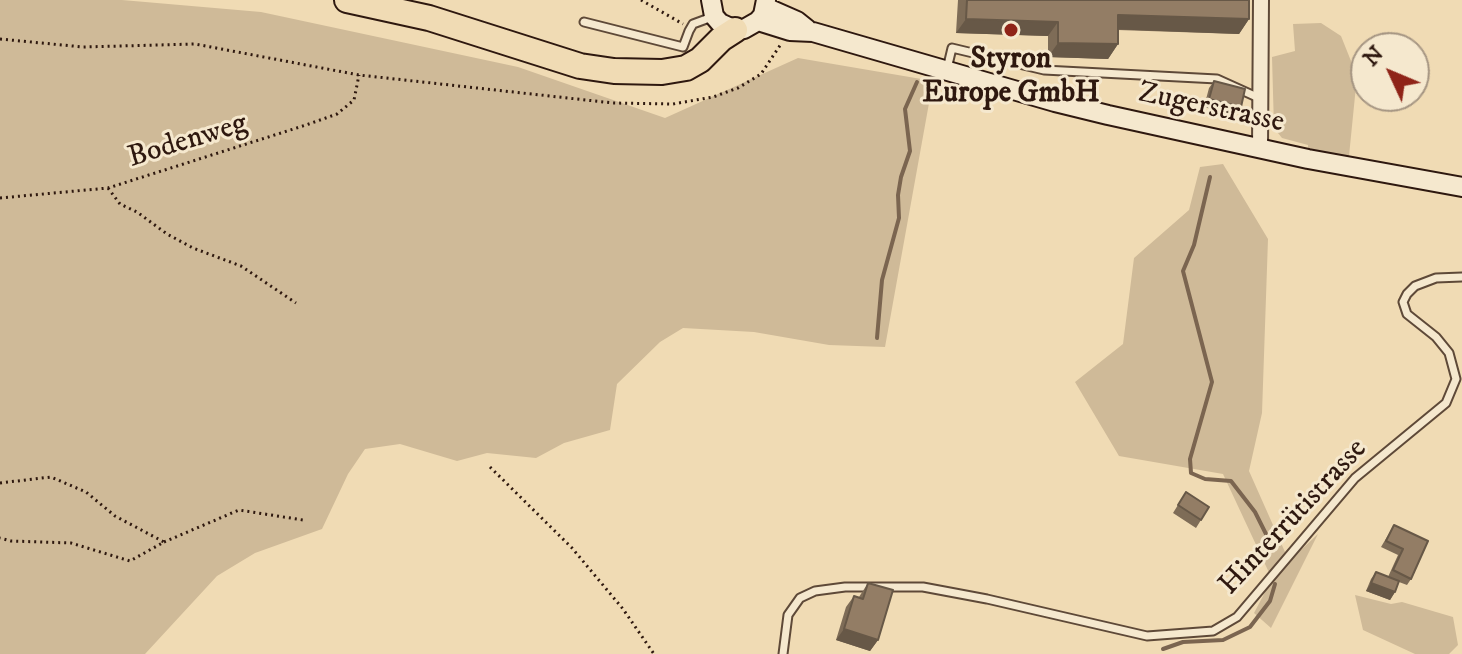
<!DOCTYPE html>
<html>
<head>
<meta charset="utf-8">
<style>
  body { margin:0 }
  #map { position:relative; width:1462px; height:654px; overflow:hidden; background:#f0dbb4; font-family:"IM FELL DW Pica",serif }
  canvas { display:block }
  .north { position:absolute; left:1350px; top:32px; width:80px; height:80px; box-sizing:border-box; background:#f5e8ce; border:2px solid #a59582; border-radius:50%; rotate:314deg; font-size:22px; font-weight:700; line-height:32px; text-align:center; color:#2e180f }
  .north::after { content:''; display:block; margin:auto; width:28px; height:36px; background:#8f2418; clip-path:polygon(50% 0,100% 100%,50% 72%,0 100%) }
</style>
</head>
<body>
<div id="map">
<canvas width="1462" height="654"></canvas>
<div class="north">N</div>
</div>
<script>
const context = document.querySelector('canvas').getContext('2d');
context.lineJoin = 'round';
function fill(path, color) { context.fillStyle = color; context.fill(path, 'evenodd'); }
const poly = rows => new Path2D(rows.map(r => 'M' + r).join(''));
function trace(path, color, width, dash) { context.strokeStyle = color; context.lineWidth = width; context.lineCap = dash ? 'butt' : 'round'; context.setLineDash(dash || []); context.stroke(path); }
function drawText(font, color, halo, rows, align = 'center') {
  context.font = font + ' "IM FELL DW Pica",serif'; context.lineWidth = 6; context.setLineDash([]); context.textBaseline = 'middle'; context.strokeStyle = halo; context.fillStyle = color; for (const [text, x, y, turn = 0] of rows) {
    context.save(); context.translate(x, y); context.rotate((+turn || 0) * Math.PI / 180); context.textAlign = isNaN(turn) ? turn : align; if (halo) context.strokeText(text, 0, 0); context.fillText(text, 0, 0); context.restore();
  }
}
const green = poly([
  [0,0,122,0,261,12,518,67,665,118,798,58,933,81,885,347,829,345,754,332,683,328,660,342,617,384,610,430,564,443,536,458,487,453,457,461,400,444,365,449,348,474,322,529,255,553,217,576,145,654,0,654],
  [1321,23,1341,36,1357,76,1349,156,1308,149,1308,145,1282,138,1274,128,1272,57,1295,51,1293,24],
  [1223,164,1268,239,1262,413,1249,471,1289,561,1318,534,1271,628,1254,613,1272,579,1223,474,1119,456,1075,382,1123,344,1134,258,1189,210,1200,167],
  [1355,595,1391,604,1402,602,1453,617,1458,645,1449,654,1415,654,1363,630]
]);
const stream = poly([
  [1210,177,1194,245,1183,271,1212,382,1190,459,1191,473,1205,479,1231,481,1255,512,1274,550],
  [877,338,882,280,899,218,898,195,901,177,910,151,905,109,917,82],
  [1163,649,1183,642,1223,640,1250,627,1270,601,1275,584]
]);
const path = poly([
  [641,0,683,24],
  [0,39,83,47,195,44,359,75,613,103,673,104,713,97,738,88,761,74,781,44],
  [108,188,120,204,137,212,167,234,193,248,241,266,296,303],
  [0,198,108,188,306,125,337,114,354,100,359,75],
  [490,467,572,548,623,609,654,654],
  [0,483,51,477,86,492,115,516,164,542,130,561,71,543,11,541,0,538],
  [164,542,239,510,303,520]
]);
const lane = poly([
  [584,22,683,47,689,31,693,24,712,17],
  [947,69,952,48,1044,70,1217,79,1259,98],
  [783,654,788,615,800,598,815,591,845,587,923,587,987,599,1147,636,1213,631,1237,617,1355,478,1446,403,1456,379,1449,353,1436,337,1407,314,1403,302,1407,294,1415,286,1436,278,1462,277]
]);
const street = poly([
  [1260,148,1261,0]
]);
const secondary = poly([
  [711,0,714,16,720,23,735,30,744,29,758,21,763,15,766,0],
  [765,7,797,21,807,29],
  [758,21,790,31,813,32,1055,102,1108,115,1308,159,1462,187]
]);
const highway = poly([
  [347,0,429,18,580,66,614,71,662,72,686,68,700,60,721,39,735,30]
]);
const wall = poly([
  [958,0,1249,0,1249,19,1239,34,1118,30,1118,44,1108,59,1048,57,1048,36,956,33],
  [1214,81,1235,115,1204,107,1209,88],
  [1186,492,1209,507,1196,528,1173,513],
  [1394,525,1428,541,1411,579,1407,585,1399,582,1395,592,1390,600,1366,591,1371,579,1376,572,1388,577,1398,555,1381,547],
  [868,583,878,640,870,651,836,640,846,607,854,596,859,597]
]);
const shadedWall = poly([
  [1118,15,1249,19,1239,34,1108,29],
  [966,19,1058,22,1048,36,956,33],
  [1058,43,1118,44,1108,59,1048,57],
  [1209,99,1241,107,1235,115,1204,107],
  [1371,583,1395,592,1390,600,1366,591],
  [844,629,878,640,870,651,836,640]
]);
const building = poly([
  [967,0,1249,0,1249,19,1118,15,1118,44,1058,43,1058,22,966,19,967,0],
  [1214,81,1245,89,1241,107,1209,99,1214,81],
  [1186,492,1209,507,1201,520,1178,505,1186,492],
  [1394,525,1428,541,1411,579,1393,570,1403,549,1386,541,1394,525],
  [1376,572,1399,581,1395,592,1371,583,1376,572],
  [868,583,893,590,878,640,844,629,854,596,863,599,868,583]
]);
const markers = [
  [1011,30,8,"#8f2418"]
];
const poiNames = [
  ["Styron",1011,61],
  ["Europe GmbH",1011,95]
];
const streetNames = [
  ["Zugerstrasse",1211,109,12],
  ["Bodenweg",188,142,-17],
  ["Hinterrütistrasse",1294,518,-47]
];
fill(green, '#cfba98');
trace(stream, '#7b6550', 4);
trace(lane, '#5e4938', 11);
trace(street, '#5e4938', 18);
trace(secondary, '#2e180f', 22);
trace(highway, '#2e180f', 28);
trace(path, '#2e180f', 3, [2, 4]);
trace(lane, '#f5e8ce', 7);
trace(street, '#f5e8ce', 14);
trace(secondary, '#f5e8ce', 18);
trace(highway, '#f0dbb4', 24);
fill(wall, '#7e6c57');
fill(shadedWall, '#675847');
fill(building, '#937d65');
trace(building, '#675847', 2);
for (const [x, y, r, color] of markers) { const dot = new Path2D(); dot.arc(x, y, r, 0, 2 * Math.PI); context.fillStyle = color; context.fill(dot); trace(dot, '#f5e8ce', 3); }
drawText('bold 30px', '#2e180f', '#f5e8ce', poiNames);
drawText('30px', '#2e180f', '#f5e8ce', streetNames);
</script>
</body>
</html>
